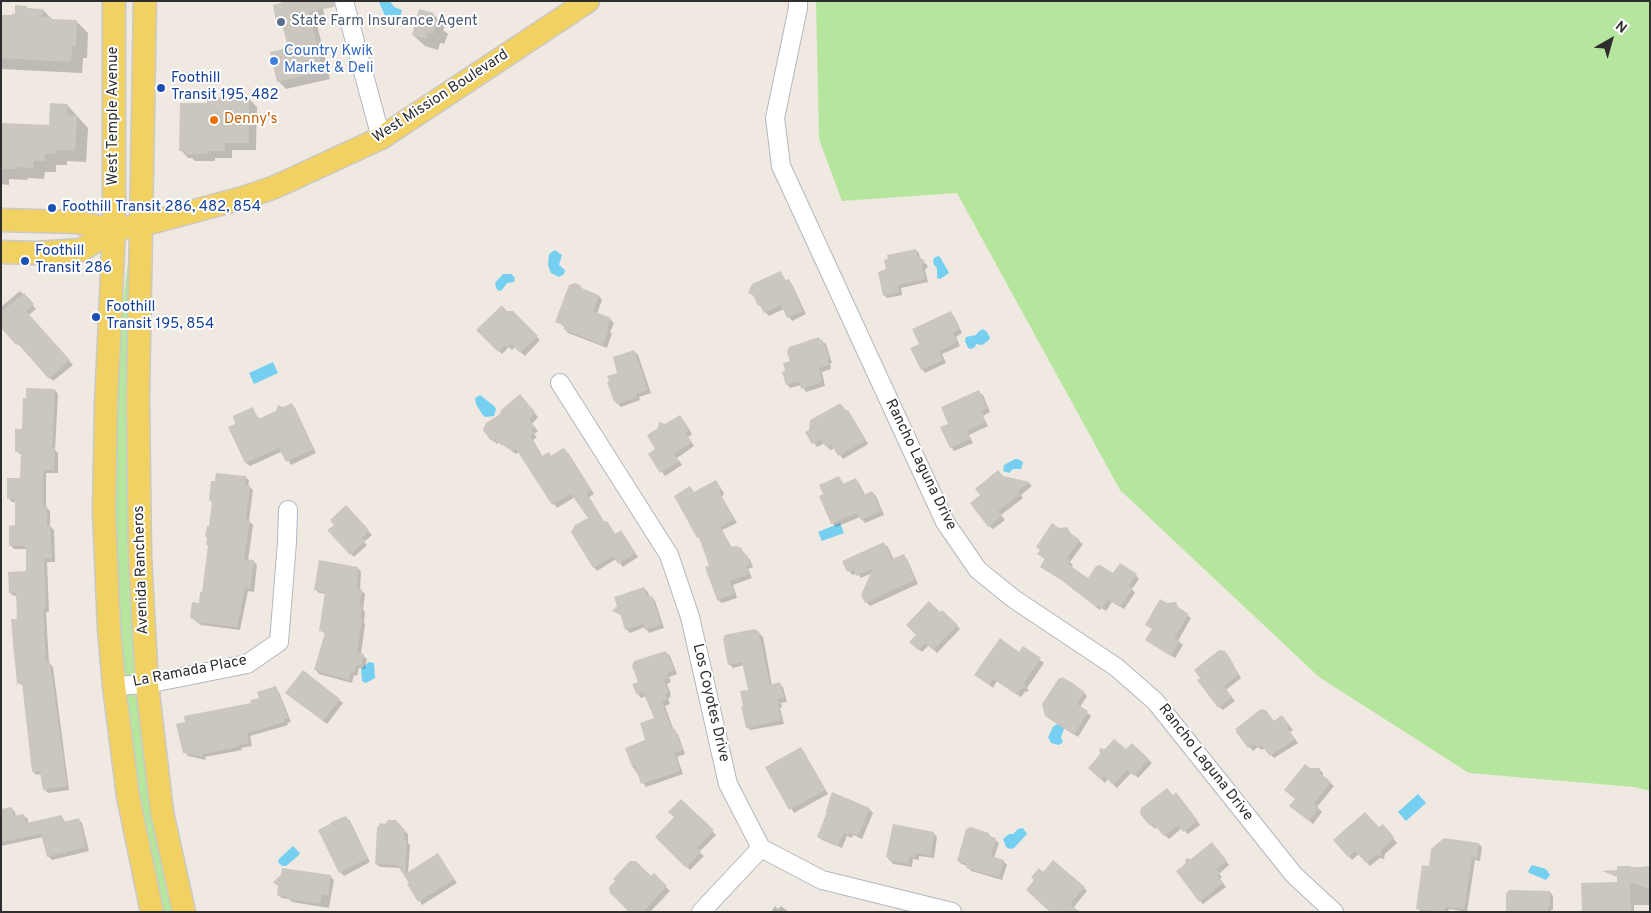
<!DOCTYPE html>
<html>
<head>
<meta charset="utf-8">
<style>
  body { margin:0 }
  #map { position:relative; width:1651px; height:913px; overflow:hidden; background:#efe9e1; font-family:Overpass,sans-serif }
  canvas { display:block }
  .frame { position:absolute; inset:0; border:2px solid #2e2e2e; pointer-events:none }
  .north { position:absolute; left:1586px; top:15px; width:50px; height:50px; -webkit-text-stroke:4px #fff; paint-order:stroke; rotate:38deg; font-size:14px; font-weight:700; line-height:20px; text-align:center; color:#2e2e2e }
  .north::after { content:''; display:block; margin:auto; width:18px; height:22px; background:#2e2e2e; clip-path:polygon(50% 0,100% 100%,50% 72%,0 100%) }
</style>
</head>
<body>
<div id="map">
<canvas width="1651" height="913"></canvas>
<div class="frame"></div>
<div class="north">N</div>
</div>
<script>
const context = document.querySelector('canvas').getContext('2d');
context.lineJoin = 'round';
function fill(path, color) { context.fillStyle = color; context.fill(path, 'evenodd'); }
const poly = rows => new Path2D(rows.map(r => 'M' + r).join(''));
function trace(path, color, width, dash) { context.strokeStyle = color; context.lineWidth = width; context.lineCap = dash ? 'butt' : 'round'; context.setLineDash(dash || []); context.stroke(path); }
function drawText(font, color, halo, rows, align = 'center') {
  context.font = font + ' Overpass,sans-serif'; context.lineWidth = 4; context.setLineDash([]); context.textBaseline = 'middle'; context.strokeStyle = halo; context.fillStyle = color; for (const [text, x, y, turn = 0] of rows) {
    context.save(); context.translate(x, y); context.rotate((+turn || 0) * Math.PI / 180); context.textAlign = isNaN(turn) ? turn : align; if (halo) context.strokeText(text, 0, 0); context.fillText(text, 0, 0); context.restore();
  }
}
const green = poly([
  [816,1,1650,1,1650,791,1634,787,1469,773,1319,677,1120,490,957,193,842,201,819,139],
  [129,255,135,389,144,680,117,680,109,412],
  [145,688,181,912,155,912,118,690]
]);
const water = poly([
  [390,1,394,7,402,10,398,24,390,27,379,2],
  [555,250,562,255,559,265,565,270,564,274,559,277,551,273,548,265,549,254],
  [938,256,940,257,949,273,940,279,937,278,937,268,934,265,933,261,934,258],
  [503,274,511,274,515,278,514,282,507,283,502,290,499,291,496,288,495,283],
  [983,329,987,332,990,338,988,341,982,345,976,344,975,347,971,349,968,348,965,341,966,337,976,335,978,332],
  [273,362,278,373,254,384,249,373],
  [480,395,494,406,496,409,494,416,485,417,482,414,476,404,475,398],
  [1015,459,1018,459,1023,462,1021,469,1013,469,1009,473,1003,471,1004,465],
  [840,523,844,533,822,541,818,532],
  [369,662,374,663,375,678,366,683,362,681,361,669],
  [1057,724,1063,727,1064,729,1061,737,1063,742,1059,745,1051,743,1048,737,1053,727],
  [1418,794,1426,803,1406,821,1398,812],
  [1023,828,1027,834,1014,848,1010,849,1006,847,1003,839,1009,834,1013,834,1018,829],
  [293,846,300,853,299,855,286,866,282,866,278,862,279,859],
  [1532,865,1546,869,1550,875,1546,880,1529,873,1528,871]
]);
const shadow = poly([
  [321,1,325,18,316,20,330,79,286,89,278,81,289,49,284,28,277,21],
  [26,7,29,9,43,10,53,20,77,22,88,33,87,58,83,58,82,73,1,69,1,16,16,15],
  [433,14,445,26,443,30,448,34,444,44,440,43,438,50,425,46,413,35],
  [249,99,257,107,256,150,232,150,232,158,215,158,215,161,195,161,192,158,188,158,181,150,208,104],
  [67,105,88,128,86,162,67,161,67,165,56,165,56,172,45,172,44,179,28,178,27,180,9,179,9,185,1,184,1,124,50,127],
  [915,250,919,253,920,259,928,266,925,270,928,282,901,288,902,295,887,298,884,295,887,270],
  [781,273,786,281,788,280,792,284,806,314,792,321,784,309,769,316,759,305,755,297,750,293],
  [580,286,584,290,599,296,602,300,597,314,610,319,614,323,610,332,612,333,607,348,568,333,565,329,565,327,556,321],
  [20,291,36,309,29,315,73,365,53,381,1,326,1,307],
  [507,312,512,313,540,340,525,356,515,347,512,350,509,347,502,354,478,330],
  [951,313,954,316,962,333,956,337,960,346,942,354,946,363,925,373,922,369,921,344],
  [819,339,826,344,832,363,830,363,831,369,822,372,825,386,806,392,801,385,790,388,787,384,787,372,791,362],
  [634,351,638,355,651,393,639,397,640,400,621,407,615,401,610,382,619,374],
  [55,390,58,394,55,450,58,453,58,473,46,473,46,507,50,511,50,526,54,530,55,562,47,562,49,612,46,612,49,663,53,667,69,790,48,793,44,789,42,774,36,775,33,771,24,686,18,683,17,596,14,596,10,593,27,573,27,549,14,549,10,545,16,527,16,502,12,502,8,498,21,479,22,455,16,451,24,430],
  [979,392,983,395,990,412,983,416,988,426,969,435,973,443,954,451,951,447,950,424],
  [523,399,538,417,532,424,538,431,534,434,537,437,533,440,543,457,549,453,552,457,565,450,569,454,594,494,589,497,605,523,607,522,610,526,616,535,621,532,624,535,638,557,623,567,616,559,597,571,594,567,589,518,575,497,557,508,519,452,516,454,499,442,497,444,491,439],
  [292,405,295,408,316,453,291,465,283,451,250,466,246,463,230,427,237,424,252,409,260,420],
  [841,405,851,415,868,444,843,459,835,448,830,450,825,443,817,447,807,433],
  [683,420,692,434,688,437,694,446,677,458,682,465,665,476,650,454,657,450,665,425],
  [245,477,249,480,248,486,253,490,249,521,253,525,248,561,253,561,257,565,254,592,248,591,240,630,201,625,192,618,200,605,203,594,213,503,210,500],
  [839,477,844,484,856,480,859,483,865,495,872,492,876,496,884,515,865,523,860,517,836,527,832,523,825,494],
  [1004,477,1029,483,1032,486,1021,495,1023,498,1001,515,1005,520,993,529,989,526,981,495],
  [716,482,724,493,722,497,737,523,722,530,732,548,741,549,750,560,753,567,748,569,752,578,733,585,737,598,722,603,718,600,707,568,711,566,702,542,698,537,690,488,695,493],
  [345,507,372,535,364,542,367,545,354,557,329,531,335,525],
  [1067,528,1072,536,1083,544,1070,562,1073,565,1071,568,1088,579,1113,575,1136,575,1139,579,1132,589,1135,593,1124,609,1112,602,1106,611,1101,608,1100,610,1066,583,1041,567,1058,529],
  [884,544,888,547,894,560,903,556,907,559,918,584,870,606,866,602,872,573,861,578,857,573,852,575,844,562],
  [358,568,361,572,360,590,365,594,363,610,365,612,364,623,365,624,361,654,367,659,365,669,359,668,357,676,354,675,352,683,319,674,316,670,326,634,320,630,326,594,319,593,315,589],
  [644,588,648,592,650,598,652,597,655,601,664,628,649,633,645,627,630,633,626,629,622,616,614,611],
  [1175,603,1180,610,1191,618,1178,641,1183,645,1175,658,1150,643,1166,604],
  [942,611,960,629,937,653,929,645,922,652,911,642],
  [759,633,763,637,772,686,780,684,783,687,787,702,781,703,782,707,780,708,784,724,750,730,747,727,745,707,750,690,744,665,733,668,729,664],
  [1023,648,1044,663,1027,688,1029,691,1025,692,1021,697,997,681,993,688,976,675,1020,653],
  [666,652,670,656,677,674,669,677,671,682,667,684,671,694,670,695,671,697,668,698,670,704,665,706,674,731,678,734,685,754,677,757,683,774,646,787,633,767,627,749,647,741,655,718,646,696,641,698,638,694,640,682],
  [1228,656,1241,678,1226,690,1235,701,1223,710,1219,707],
  [304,672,343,703,327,724,290,696],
  [275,688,279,692,291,722,287,723,288,725,250,736,252,746,241,748,242,750,205,757,206,760,188,756,185,752],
  [1084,693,1087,696,1080,707,1091,716,1078,737,1046,716],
  [1286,721,1293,730,1290,732,1298,743,1274,758,1265,748,1262,750,1258,747,1253,751,1237,732],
  [1133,745,1152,763,1138,778,1132,772,1117,788,1108,779,1105,783,1090,768,1127,751],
  [801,749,804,752,828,794,794,813,767,768],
  [1319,769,1323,773,1323,777,1334,786,1317,807,1322,812,1313,824,1295,809,1296,799,1310,770],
  [1173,796,1179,797,1200,825,1188,834,1182,828,1169,839,1157,827,1155,829,1151,825],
  [681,800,716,835,699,852,704,856,690,870,657,837,676,817],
  [11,808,15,812,16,817,24,816,28,819,28,824,61,816,66,823,78,819,82,823,89,851,52,860,48,856,43,837,1,846,1,810],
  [869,809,873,813,862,839,853,835,852,838,847,836,842,848,822,840,818,836],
  [346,817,350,821,370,862,344,876,340,872],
  [395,821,408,834,408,843,410,845,408,873,438,855,457,883,422,905,400,868,380,867,376,864,385,825],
  [894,826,934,834,937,837,934,858,919,856,919,860,913,859,912,867,893,864,887,857],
  [1379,829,1386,829,1397,843,1385,854,1384,859,1380,858,1370,866,1359,854,1352,860,1335,840],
  [988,834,999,843,994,858,1003,861,1007,865,1002,880,971,871,967,866,962,864,958,861],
  [1479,844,1482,847,1480,861,1475,860,1467,912,1449,909,1448,912,1421,912,1418,908,1430,867],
  [1216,847,1229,865,1219,874,1222,877,1220,879,1226,887,1203,904,1200,901,1191,860],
  [1650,867,1650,905,1634,905,1634,912,1583,912,1618,883,1618,868],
  [1043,874,1084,888,1087,891,1073,908],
  [654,875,670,891,650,912,631,912],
  [330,876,334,880,329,908,292,902,289,899,282,898,278,895],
  [1550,892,1553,896,1553,910,1551,910,1552,912,1507,912],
  [775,906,778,909,781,906,789,912,771,912]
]);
const building = poly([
  [281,1,334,1,334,7,309,12,323,72,277,82,270,52,288,48,281,20,276,22,273,5,281,3],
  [15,5,27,6,27,8,43,9,42,17,50,17,50,19,77,20,76,47,72,47,71,62,1,58,1,15,12,15,12,13,15,14],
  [419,9,434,13,432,20,437,21,433,34,428,32,426,39,412,35],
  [207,97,249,98,249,143,225,143,225,151,208,151,208,154,186,154,186,151,179,151,180,103,207,103],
  [50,103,68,104,67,115,77,116,75,151,56,150,56,154,45,154,45,161,34,161,33,168,17,167,16,169,1,169,1,123,49,125],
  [916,249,917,256,925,261,922,266,925,279,898,285,899,292,883,296,878,272,886,269,884,260,888,259,887,255],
  [781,271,785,280,789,279,803,311,787,318,781,305,764,313,760,305,758,306,753,295,748,293,752,284],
  [575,283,580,285,581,288,599,295,593,311,611,318,607,328,609,329,603,345,563,329,565,326,555,322,569,285],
  [24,293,34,304,26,311,70,360,49,379,18,344,16,345,1,328,1,312],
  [502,305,507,311,513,311,538,336,520,353,511,344,507,347,505,345,498,352,476,330],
  [951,311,959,329,953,333,957,342,939,351,943,360,921,370,910,348,919,344,912,329],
  [819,337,820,340,822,339,829,359,827,360,829,365,819,368,822,382,801,389,799,381,786,385,782,372,785,371,783,363,790,361,787,352,789,347],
  [634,350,648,390,636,394,637,397,616,404,615,401,614,402,607,382,609,381,607,376,617,373,613,357],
  [26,388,55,389,52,448,55,448,54,470,43,470,43,506,47,506,47,525,50,525,52,559,44,559,46,609,43,609,46,662,50,662,67,786,43,790,40,771,32,772,22,683,17,684,13,644,11,619,17,619,16,593,9,593,8,572,26,571,26,548,24,546,9,546,9,526,15,525,15,499,7,499,7,478,20,478,21,452,15,452,15,429,22,429,23,398,26,398],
  [979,390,987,408,981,412,986,422,967,431,970,439,950,448,940,427,948,424,941,407],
  [520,394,535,412,529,420,535,427,531,430,534,433,530,436,542,456,549,452,551,456,563,448,565,449,591,490,586,493,604,522,607,521,615,534,621,530,635,553,618,564,613,556,593,568,571,532,575,525,588,518,571,494,552,505,516,449,512,452,507,446,501,445,495,439,493,441,490,440,483,430,486,423,500,414,501,410],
  [292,403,314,449,286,462,279,448,245,463,228,427,235,424,233,416,253,407,258,419,276,411,278,405,283,407],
  [839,404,841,404,846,411,848,410,865,441,838,456,831,444,826,447,821,439,812,444,805,432,809,430,810,420],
  [680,415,690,430,685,433,692,442,674,454,679,461,660,473,648,454,655,449,647,435,658,428,659,422,665,424],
  [998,470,1003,476,1030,482,1018,491,1020,494,998,511,1002,516,988,527,970,503,980,495,975,489],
  [216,473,246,476,245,485,250,485,246,519,250,520,244,559,254,560,250,589,245,588,237,627,196,622,197,619,190,618,192,602,199,603,200,592,202,592,208,545,206,545,207,537,205,537,207,526,209,526,212,501,209,500,211,481,215,481],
  [839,476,843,484,856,478,863,495,872,491,881,511,861,520,857,513,831,524,819,496,823,494,819,485],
  [716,480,721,488,719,492,734,519,720,527,731,547,736,546,742,548,743,553,747,555,750,564,746,566,749,574,730,581,734,594,717,600,705,567,709,566,699,537,697,538,674,496,690,486,694,492],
  [346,505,369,530,362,538,365,541,350,555,327,530,334,525,330,520],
  [1052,523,1059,528,1068,527,1069,532,1080,540,1067,558,1070,560,1068,564,1088,578,1096,566,1100,565,1113,573,1120,563,1137,574,1129,586,1133,588,1120,607,1108,600,1102,608,1097,605,1096,607,1061,580,1040,567,1045,559,1037,554,1040,550,1036,547],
  [884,542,892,559,904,554,915,580,865,603,861,595,873,568,856,576,854,570,847,572,842,561],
  [319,560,358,567,357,588,362,589,359,607,362,607,360,619,362,619,357,652,364,654,361,666,356,665,354,673,351,672,349,680,314,670,325,632,319,631,325,592,314,590],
  [644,587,648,597,652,596,661,624,645,630,643,624,625,630,620,614,612,611,617,606,614,597],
  [1160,599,1167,603,1176,602,1178,607,1189,614,1174,638,1180,641,1171,656,1145,640,1152,629,1145,625],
  [929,601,940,612,942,610,958,625,933,650,925,643,918,650,909,642,916,635,906,625],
  [755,629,759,632,770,685,780,682,784,698,778,699,780,704,778,704,781,720,746,728,741,706,743,706,740,691,748,690,742,662,728,665,723,639,724,639,724,635],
  [1000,638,1019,652,1023,646,1041,658,1024,683,1026,688,1021,689,1017,695,993,679,989,685,974,675],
  [1219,650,1225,651,1228,655,1234,665,1233,667,1239,674,1224,686,1232,697,1218,708,1197,680,1200,678,1194,670],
  [666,651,674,670,667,673,669,678,664,680,668,691,667,691,668,693,665,694,667,700,662,702,672,730,675,729,683,750,674,753,680,771,641,784,635,766,632,767,625,748,645,740,640,723,654,718,643,692,637,695,632,684,638,682,632,666,634,661],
  [303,670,340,699,323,721,285,693],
  [1062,677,1076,685,1076,686,1085,692,1077,704,1088,711,1074,735,1045,716,1042,704,1059,678,1061,679],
  [276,686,288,718,284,719,285,722,247,733,249,743,238,745,239,747,203,754,203,757,183,753,176,724,185,722,184,716,251,703,250,700,259,698,257,692],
  [1261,709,1266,710,1274,721,1282,715,1290,726,1287,728,1295,739,1270,756,1261,745,1257,748,1254,744,1248,748,1236,732,1237,731,1235,729],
  [1114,739,1126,749,1132,743,1149,759,1134,776,1127,770,1113,785,1104,776,1101,780,1088,768,1100,754,1099,748,1105,749],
  [801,747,825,790,789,810,765,767],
  [1305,764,1310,768,1320,768,1320,773,1331,782,1314,803,1319,808,1309,821,1289,806,1295,799,1284,790],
  [1167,788,1173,795,1176,792,1198,821,1183,832,1178,825,1164,836,1153,824,1150,826,1140,814,1141,808],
  [832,792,870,808,858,836,849,832,848,835,844,833,838,845,817,837,827,812,826,811],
  [681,799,714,830,697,848,701,852,686,868,655,837,674,817,668,812],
  [12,807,13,816,24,814,26,823,62,815,63,822,79,818,86,847,47,857,41,834,1,842,1,809],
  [1365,812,1379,827,1383,824,1394,837,1393,839,1381,850,1381,856,1376,855,1366,863,1355,851,1348,857,1333,840],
  [346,816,368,858,339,873,318,830,330,824,331,822],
  [388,820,396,820,405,830,404,840,407,840,405,874,438,853,454,879,418,902,407,884,409,883,397,865,375,864,377,828,380,823,385,824],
  [893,824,934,832,931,856,916,853,915,857,910,857,908,864,888,860,889,858,886,857],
  [971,827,989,833,988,836,996,838,991,856,1004,860,999,877,966,868,967,864,957,861,966,829],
  [1444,838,1479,843,1477,858,1472,857,1464,909,1445,907,1445,912,1440,912,1416,909,1422,865,1429,866,1431,849],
  [1212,842,1227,861,1216,869,1220,873,1217,875,1223,883,1199,902,1176,871,1185,864,1186,858,1191,859],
  [1053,860,1085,887,1070,904,1080,912,1050,912,1026,890,1034,880,1031,877,1039,868,1043,872],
  [630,861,636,861,651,876,654,873,667,886,643,912,629,912,610,893,609,887,615,881,613,879],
  [1617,866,1631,866,1631,868,1650,866,1650,889,1630,882,1631,912,1582,912,1581,883,1617,882,1617,877,1602,871,1617,870],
  [282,868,331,875,328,895,322,894,320,904,287,899,288,897,277,895,278,886,273,882,281,875],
  [1509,890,1550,891,1550,906,1548,907,1549,912,1506,912,1506,894]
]);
const minor = poly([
  [344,1,381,138],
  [798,1,798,8,775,118,781,166,945,522,978,570,1014,599,1116,667,1155,701,1294,875,1334,912],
  [560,383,669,555,690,617,728,784,761,848,822,880,952,912],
  [114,686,147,684,247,664,279,642,287,542,288,510],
  [701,912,761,848]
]);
const major = poly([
  [114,1,114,230,106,405,104,511,109,629,114,686,128,796,152,912],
  [145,1,138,398,140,556,147,684,162,812,184,912],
  [1,220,76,222,114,230],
  [1,252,35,253,81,250,114,230,142,225,243,198,275,187,381,138,588,1]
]);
const markers = [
  [281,22,5,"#5c6f8a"],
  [274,61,5,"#3f7fe0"],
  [161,88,5,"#1a4fb4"],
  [214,120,5,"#e8710a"],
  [52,208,5,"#1a4fb4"],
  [25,261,5,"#1a4fb4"],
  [96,317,5,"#1a4fb4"]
];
const serviceNames = [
  ["State Farm Insurance Agent",291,22]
];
const shopNames = [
  ["Country Kwik",284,52],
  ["Market & Deli",284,69]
];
const transitNames = [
  ["Foothill",171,79],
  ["Transit 195, 482",171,96],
  ["Foothill Transit 286, 482, 854",62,208],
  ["Foothill",35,252],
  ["Transit 286",35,269],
  ["Foothill",106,308],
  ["Transit 195, 854",106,325]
];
const streetNames = [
  ["West Mission Boulevard",441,97,-33],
  ["West Temple Avenue",114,116,-90],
  ["Rancho Laguna Drive",920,465,64],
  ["Avenida Rancheros",142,570,-92],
  ["La Ramada Place",190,672,-11],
  ["Los Coyotes Drive",710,703,77],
  ["Rancho Laguna Drive",1205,763,52]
];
const foodNames = [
  ["Denny's",224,120]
];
fill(green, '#b6e59e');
fill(water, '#75cff0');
fill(shadow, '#0003');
fill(building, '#cbc7bf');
trace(minor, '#b4b7c1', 20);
trace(major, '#c9c9c9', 25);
trace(minor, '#fff', 18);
trace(major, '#f2d163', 22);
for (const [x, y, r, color] of markers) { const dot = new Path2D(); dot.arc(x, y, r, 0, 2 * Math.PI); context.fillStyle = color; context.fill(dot); trace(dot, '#fff', 2); }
drawText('15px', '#4e5e75', '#fff', serviceNames, 'left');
drawText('15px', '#366cbe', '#fff', shopNames, 'left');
drawText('15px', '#164399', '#fff', transitNames, 'left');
drawText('15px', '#2e2e2e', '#fff', streetNames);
drawText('15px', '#c56008', '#fff', foodNames, 'left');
</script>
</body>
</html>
